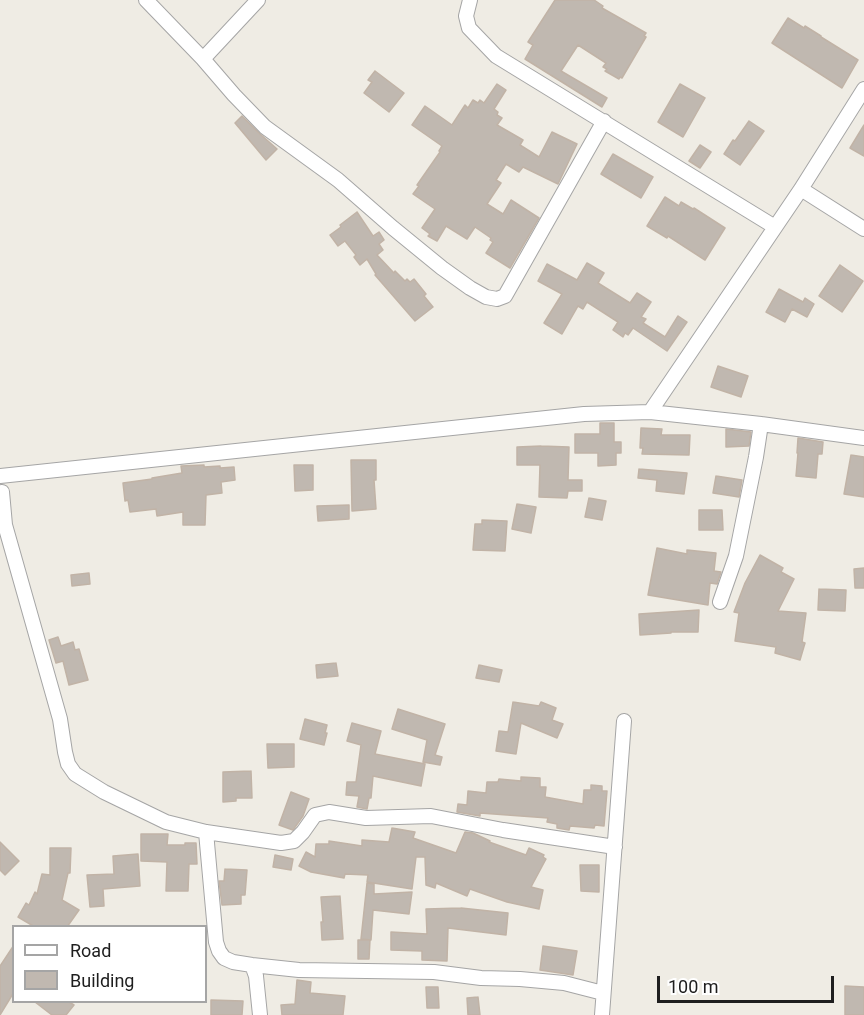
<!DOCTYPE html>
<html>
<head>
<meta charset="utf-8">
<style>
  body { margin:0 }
  #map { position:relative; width:864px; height:1015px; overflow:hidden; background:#efece4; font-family:Roboto,sans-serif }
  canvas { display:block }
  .legend { position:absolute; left:12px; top:925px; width:195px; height:78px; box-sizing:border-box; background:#fff; border:2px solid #a5a5a5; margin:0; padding:8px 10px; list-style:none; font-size:18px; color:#1e1e1e }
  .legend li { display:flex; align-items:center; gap:12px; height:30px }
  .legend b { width:30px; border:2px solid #a5a5a5 }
  .scale { position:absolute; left:657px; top:976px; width:177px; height:27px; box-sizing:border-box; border:3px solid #1e1e1e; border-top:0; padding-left:8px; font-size:18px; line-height:21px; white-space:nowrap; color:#1e1e1e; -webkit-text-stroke:4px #fff; paint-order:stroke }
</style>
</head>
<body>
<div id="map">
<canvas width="864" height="1015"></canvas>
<ul class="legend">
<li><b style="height:8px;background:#fff"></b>Road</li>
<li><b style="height:16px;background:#c0b8b0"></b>Building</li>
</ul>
<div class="scale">100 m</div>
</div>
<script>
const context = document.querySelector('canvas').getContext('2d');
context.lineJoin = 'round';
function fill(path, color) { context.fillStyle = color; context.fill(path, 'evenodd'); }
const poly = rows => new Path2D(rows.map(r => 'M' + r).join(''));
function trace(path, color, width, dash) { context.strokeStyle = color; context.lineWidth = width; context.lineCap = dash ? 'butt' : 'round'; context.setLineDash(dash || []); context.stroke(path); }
const building = poly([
  [555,0,594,0,603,6,602,8,646,33,644,36,646,37,622,78,620,77,619,79,605,71,607,69,603,67,606,63,578,45,561,71,607,98,602,107,525,59,533,45,528,42,555,0],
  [788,18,804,28,805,26,821,36,821,37,858,60,842,88,772,43,788,18],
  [375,71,404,93,389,112,364,93,372,82,368,80,375,71],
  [497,84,506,90,494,109,498,112,497,115,502,118,497,125,523,140,520,145,539,157,552,132,577,144,558,184,523,167,519,172,506,164,496,180,501,183,487,204,503,214,511,200,539,218,510,268,486,253,493,242,490,240,491,238,475,227,467,239,446,226,437,241,428,236,430,234,422,228,435,209,413,194,419,186,417,185,440,152,439,151,442,146,412,125,425,106,452,125,465,105,468,108,473,100,478,103,480,100,484,103,497,84],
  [680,84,705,98,683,137,658,122,680,84],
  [242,116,259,133,277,149,266,160,235,123,242,116],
  [749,121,764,131,740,165,724,154,733,140,735,141,749,121],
  [864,125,864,156,850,148,864,125],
  [700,145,711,152,700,168,689,161,700,145],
  [613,154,653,177,641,198,601,174,613,154],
  [665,197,679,206,681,202,693,209,694,208,725,228,705,260,668,236,667,238,647,226,665,197],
  [357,212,373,236,379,232,384,240,379,244,383,250,377,255,394,273,395,271,405,281,407,279,410,282,414,279,426,294,424,296,433,307,415,321,375,275,376,274,367,259,360,265,354,257,356,255,345,241,338,246,330,235,341,227,340,225,357,212],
  [587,263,604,273,598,283,630,303,637,293,651,302,641,317,646,319,643,323,665,337,678,316,687,322,667,351,633,328,628,335,625,333,623,337,613,330,618,322,587,302,583,309,578,306,562,334,544,323,562,294,538,281,547,264,577,280,587,263],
  [840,265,863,281,842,312,819,296,840,265],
  [779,289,803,302,805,298,814,304,807,317,792,309,785,322,766,312,779,289],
  [718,366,748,376,741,397,711,387,718,366],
  [600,423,614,423,614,442,621,442,621,453,616,453,616,465,598,466,598,453,575,453,575,434,600,434,600,423],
  [641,428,662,429,661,435,690,435,689,455,642,454,643,448,640,448,641,428],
  [726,429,751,432,749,446,726,447,726,429],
  [798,438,823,442,822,454,818,454,816,478,796,476,798,453,797,453,798,438],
  [541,446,569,447,568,480,582,480,582,491,568,491,567,498,539,497,540,465,517,465,517,447,541,446],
  [851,455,864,457,864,497,844,494,851,455],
  [351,460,376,460,376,480,374,480,376,509,352,511,351,460],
  [204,465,204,467,220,466,220,468,234,467,235,480,221,482,222,493,206,495,205,525,183,525,183,512,157,516,156,509,130,512,128,500,125,501,123,483,152,479,152,478,182,473,181,466,204,465],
  [294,465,313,465,313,490,295,491,294,465],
  [639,469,687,473,684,494,656,491,657,480,638,478,639,469],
  [716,476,742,480,739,497,713,493,716,476],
  [589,498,606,501,602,520,585,517,589,498],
  [517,504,536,507,531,533,512,529,517,504],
  [349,505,349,519,318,521,317,506,349,505],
  [699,510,722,510,723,530,699,530,699,510],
  [482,520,507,521,505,551,473,550,475,524,482,524,482,520],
  [657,548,687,554,687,550,716,553,714,571,721,572,717,584,710,583,708,605,648,595,657,548],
  [760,555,783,568,781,572,794,579,778,611,806,613,802,642,805,643,800,660,775,653,776,647,735,641,739,613,734,612,745,583,760,555],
  [864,568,864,588,855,588,854,569,864,568],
  [89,573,90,584,72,586,71,575,89,573],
  [819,589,846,590,845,611,818,610,819,589],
  [699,610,698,632,671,632,671,633,640,635,639,614,699,610],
  [58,637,61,646,73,642,75,650,79,649,88,680,69,685,63,661,56,663,49,640,58,637],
  [336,663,338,676,317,678,316,665,336,663],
  [479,665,502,670,499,682,476,678,479,665],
  [513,702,539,706,541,702,556,708,552,720,563,724,557,738,521,723,516,754,496,751,499,731,508,732,513,702],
  [398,709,445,724,435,755,442,757,440,765,423,762,427,740,392,729,398,709],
  [305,719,327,725,325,733,327,733,324,745,300,739,305,719],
  [352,723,381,731,375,754,425,764,421,786,373,776,371,798,369,798,367,809,357,807,359,796,346,795,347,782,356,782,361,745,347,741,352,723],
  [267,744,294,744,294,767,268,768,267,744],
  [251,771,252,798,236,798,236,801,223,802,223,772,251,771],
  [521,777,540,778,540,787,546,787,545,797,583,804,584,790,591,790,591,785,602,786,602,791,607,791,604,826,595,825,594,828,570,826,569,830,557,828,557,824,547,822,548,818,480,813,480,816,457,812,458,804,467,805,468,791,486,793,487,782,498,782,499,779,521,781,521,777],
  [291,792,309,799,303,816,293,830,279,825,291,792],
  [392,828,415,832,413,838,456,853,465,832,473,833,490,841,489,842,526,855,529,848,544,855,543,857,546,859,531,887,543,890,539,909,507,902,470,889,467,896,436,883,435,888,426,885,425,857,416,857,412,889,367,882,368,875,345,874,344,878,311,872,299,866,306,852,315,857,316,844,329,844,329,841,362,846,362,840,389,842,392,828],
  [141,834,168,834,167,845,185,845,185,843,196,843,197,864,189,864,188,891,166,891,167,862,141,861,141,834],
  [0,842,19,861,5,875,0,870,0,842],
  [50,848,71,848,70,873,68,873,62,900,79,910,67,927,35,927,18,917,26,903,29,905,35,892,37,894,42,874,50,875,50,848],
  [138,854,140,886,103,889,104,906,90,907,87,875,114,874,113,856,138,854],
  [275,855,293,859,291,870,273,867,275,855],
  [580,865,599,865,599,892,581,891,580,865],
  [225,869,247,870,245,895,241,895,241,904,222,905,219,881,224,881,225,869],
  [367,883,374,884,374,894,412,892,409,914,373,910,371,940,361,939,367,883],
  [340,896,343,939,322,940,321,922,323,922,321,897,340,896],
  [461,908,508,913,506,935,448,928,447,961,422,960,422,951,391,950,391,932,427,934,426,909,461,908],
  [358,940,370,940,369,959,358,959,358,940],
  [14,945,14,992,0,1015,0,966,14,945],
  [543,946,577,951,573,975,540,970,543,946],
  [297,980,311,982,310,993,345,996,343,1015,282,1015,281,1005,295,1004,297,980],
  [845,986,864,987,864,1015,845,1015,845,986],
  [426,987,438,987,439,1008,427,1008,426,987],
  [478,997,480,1015,468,1015,467,998,478,997],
  [211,1000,243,1001,242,1015,211,1015,211,1000],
  [35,1002,69,1002,74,1005,66,1015,52,1015,35,1002]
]);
const minor = poly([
  [146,0,203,59,234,95,265,127,338,180,393,228,442,268,470,288,486,297,497,299,505,296,604,121],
  [470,0,466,16,469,28,496,56,775,227],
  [203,59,258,0],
  [801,189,864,229],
  [650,412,801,189,864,89],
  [0,476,584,414,650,412,761,424,864,438],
  [2,492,5,525,60,719,65,752,68,764,75,774,104,792,166,822,206,832,281,843,294,841,303,832,315,815,329,812,366,818,431,816,503,830,615,847],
  [720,602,736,556,756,457,761,424],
  [206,832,216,942,219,951,224,958,233,962,252,965,299,970,434,972,481,978,520,979,564,983,603,993],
  [252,965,256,976,260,1015],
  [602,1015,624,721]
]);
fill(building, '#c0b8b0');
trace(building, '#c1b3a6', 1.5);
trace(minor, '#a5a5a5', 16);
trace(minor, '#fff', 14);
</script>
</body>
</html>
